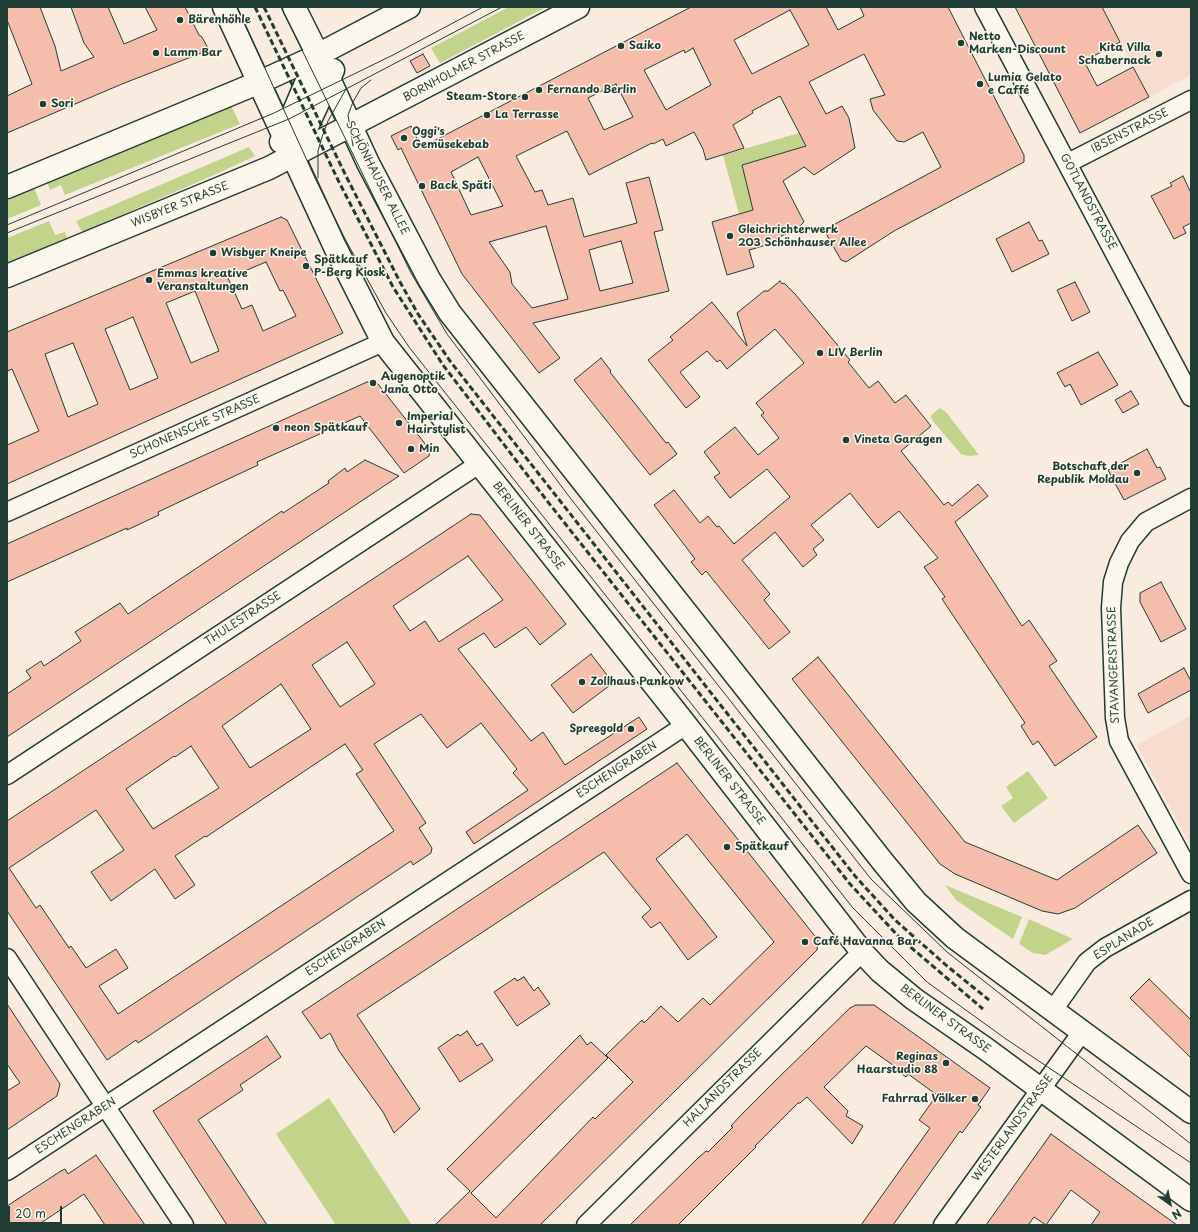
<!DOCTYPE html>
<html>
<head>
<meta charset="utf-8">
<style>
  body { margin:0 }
  #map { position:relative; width:1198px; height:1232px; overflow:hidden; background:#faebdf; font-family:"Playpen Sans",sans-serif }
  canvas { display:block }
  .frame { position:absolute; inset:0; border:8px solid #1f3d34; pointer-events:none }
  .north { position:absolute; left:1150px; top:1184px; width:40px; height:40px; -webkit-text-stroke:3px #fbf7ec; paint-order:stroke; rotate:147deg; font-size:11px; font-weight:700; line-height:16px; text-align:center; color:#1f3d34 }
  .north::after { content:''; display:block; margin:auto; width:14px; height:18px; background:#1f3d34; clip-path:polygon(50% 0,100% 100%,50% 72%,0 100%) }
  .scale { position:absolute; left:8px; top:1206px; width:54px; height:18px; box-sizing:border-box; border:2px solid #1f3d34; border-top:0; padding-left:5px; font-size:12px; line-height:14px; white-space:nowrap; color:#1f3d34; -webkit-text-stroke:3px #fbf7ec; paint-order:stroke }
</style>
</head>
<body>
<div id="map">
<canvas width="1198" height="1232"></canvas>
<div class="frame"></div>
<div class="north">N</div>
<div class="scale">20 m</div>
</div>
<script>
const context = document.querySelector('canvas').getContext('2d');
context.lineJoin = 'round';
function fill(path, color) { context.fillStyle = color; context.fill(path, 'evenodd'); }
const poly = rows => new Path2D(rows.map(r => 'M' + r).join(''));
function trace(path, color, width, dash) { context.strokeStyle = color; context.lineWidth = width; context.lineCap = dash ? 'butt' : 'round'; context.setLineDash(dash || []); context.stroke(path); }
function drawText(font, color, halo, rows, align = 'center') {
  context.font = font + ' "Playpen Sans",sans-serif'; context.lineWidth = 3; context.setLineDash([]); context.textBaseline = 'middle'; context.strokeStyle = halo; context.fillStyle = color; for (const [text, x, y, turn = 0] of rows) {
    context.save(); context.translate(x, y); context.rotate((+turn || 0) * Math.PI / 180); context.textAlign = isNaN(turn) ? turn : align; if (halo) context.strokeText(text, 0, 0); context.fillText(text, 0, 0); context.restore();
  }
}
const built = poly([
  [1102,7,1191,7,1191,75,1149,97],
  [1191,715,1191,847,1137,745]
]);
const green = poly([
  [509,7,546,7,440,63,431,48],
  [230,103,240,124,65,195,61,185,50,190,46,179],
  [799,133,806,146,742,165,753,210,739,214,723,155],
  [249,147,255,156,214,175,82,232,76,221],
  [33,185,41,205,7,219,7,196],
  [49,221,55,235,65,232,67,238,7,264,7,238],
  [940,408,946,412,979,455,968,456,961,454,932,420,931,415],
  [1028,771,1048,798,1014,823,1001,806,1013,798,1006,787],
  [945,885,1022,917,1013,939,956,900],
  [1029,919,1073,939,1045,955,1033,953,1019,944],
  [329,1098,412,1225,336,1225,276,1134]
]);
const building = poly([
  [7,7,40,7,55,46,61,71,94,57,84,43,71,7,108,7,124,44,157,30,145,7,185,7,199,35,202,37,209,50,122,84,7,133,7,96,32,84,7,20,7,7],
  [691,7,826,7,838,30,864,16,860,7,948,7,1024,155,1024,162,894,231,846,262,841,260,824,230,941,167,923,132,904,142,897,141,873,110,870,99,885,95,864,54,809,82,826,114,842,106,849,118,855,148,814,175,804,167,783,181,804,222,800,226,763,246,749,250,754,267,727,275,712,222,753,210,742,165,806,146,780,96,752,111,753,113,733,125,744,148,706,160,703,149,694,132,666,146,663,139,653,144,652,143,589,175,567,131,516,156,535,192,542,190,548,205,573,198,584,237,637,223,626,183,649,177,663,230,654,232,669,291,533,323,560,358,539,373,462,274,401,148,398,150,391,136,411,126,420,145,427,142,428,144,691,7],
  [790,10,809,45,752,74,734,40,790,10],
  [693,48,711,85,666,110,644,70,684,50,685,53,693,48],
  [616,84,633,117,604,130,588,98,616,84],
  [478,157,503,206,471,215,451,172,478,157],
  [546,226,568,299,532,308,512,284,510,272,489,242,546,226],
  [621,241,633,283,600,291,589,250,621,241],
  [1015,7,1102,7,1120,42,1084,61,1097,86,1133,67,1149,97,1080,133,1015,7],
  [423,54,430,66,417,73,410,61,423,54],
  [1183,176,1191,193,1191,223,1183,227,1186,233,1174,239,1151,196,1172,186,1170,183,1183,176],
  [281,217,287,220,343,333,7,484,7,445,39,431,12,369,7,371,7,332,281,217],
  [266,262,280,291,283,290,296,316,263,331,252,305,242,309,228,278,266,262],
  [195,291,219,351,191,363,166,303,195,291],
  [133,317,158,378,130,390,105,329,133,317],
  [73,343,98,404,68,417,45,354,73,343],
  [1029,222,1039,241,1042,240,1049,254,1012,272,996,239,1029,222],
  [780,281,782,284,784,283,795,294,850,360,848,362,869,388,878,381,895,403,906,395,931,426,901,451,944,505,948,502,952,506,978,484,988,496,955,522,1022,626,1029,620,1057,661,1049,666,1097,737,1055,766,1038,741,1033,745,1021,726,1025,723,942,599,945,597,924,567,938,558,899,511,878,528,850,493,811,525,824,540,813,549,817,555,803,567,775,532,742,560,770,594,764,600,790,632,769,649,706,571,702,575,691,562,695,559,654,505,674,490,700,523,708,516,717,527,719,526,734,544,790,497,767,469,730,498,714,477,720,473,704,452,735,427,758,455,779,438,761,415,764,413,756,403,804,363,775,329,727,369,720,360,717,362,707,351,680,372,700,397,686,408,648,360,673,340,670,337,712,302,747,346,737,313,764,291,768,291,780,281],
  [1075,282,1090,312,1072,321,1057,290,1075,282],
  [1098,352,1118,385,1081,405,1070,384,1065,387,1057,373,1098,352],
  [601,358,611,371,610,372,666,443,668,442,677,454,650,475,574,380,601,358],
  [367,382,378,384,430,450,429,456,404,473,360,416,257,462,258,465,158,512,159,515,127,530,127,528,7,582,7,544,367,382],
  [1131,391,1139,404,1123,413,1115,400,1131,391],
  [1147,449,1157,468,1160,467,1166,479,1124,500,1108,470,1147,449],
  [365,460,399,476,7,737,7,694,31,678,26,671,41,661,44,666,81,641,75,632,120,603,128,614,282,511,283,513,329,483,328,481,345,468,347,472,365,460],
  [471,514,480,515,566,624,540,645,526,627,495,648,484,633,458,649,531,741,543,732,565,765,639,717,647,729,474,844,466,832,528,790,513,773,517,769,481,723,447,748,421,714,374,744,426,823,419,828,432,848,431,853,413,865,411,861,138,1043,136,1040,107,1060,7,911,7,821,471,514],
  [468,556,503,600,439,642,425,621,410,631,393,606,468,556],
  [347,642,375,684,340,707,312,665,347,642],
  [281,684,311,729,250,768,222,726,281,684],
  [345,744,363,770,356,774,394,831,118,1014,99,986,128,968,116,949,86,968,71,946,69,948,40,905,36,908,9,868,96,810,124,850,91,872,111,901,155,869,175,899,195,885,175,856,205,836,206,837,345,744],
  [191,746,219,788,153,829,126,789,174,756,175,757,191,746],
  [1161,582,1186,629,1161,642,1140,602,1140,593,1161,582],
  [591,654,613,683,573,713,551,685,591,654],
  [818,657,965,842,1057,880,1138,825,1157,853,1075,908,1058,914,1042,911,955,874,940,864,792,679,818,657],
  [1184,668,1191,681,1191,690,1148,713,1138,694,1184,668],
  [677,763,818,940,817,950,540,1225,435,1225,470,1191,447,1169,580,1035,587,1045,591,1042,608,1058,471,1193,496,1218,593,1117,595,1119,633,1082,606,1055,642,1020,644,1023,661,1006,678,1022,703,998,710,1005,774,942,687,834,656,859,717,937,688,960,660,922,651,928,642,917,651,909,604,852,357,1015,420,1109,394,1133,383,1112,339,1051,330,1033,321,1039,302,1012,677,763],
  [524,977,534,991,538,987,550,1004,517,1026,494,992,515,978,517,981,524,977],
  [1149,979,1191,1020,1191,1058,1130,998,1149,979],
  [7,1004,60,1084,57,1096,7,1130,7,1091,20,1083,7,1064,7,1004],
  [856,1005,874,1005,990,1088,978,1105,981,1107,962,1133,960,1131,893,1225,861,1225,930,1128,919,1120,937,1095,908,1074,906,1077,896,1070,897,1068,866,1046,824,1087,848,1111,846,1116,863,1126,852,1144,807,1097,800,1103,798,1103,755,1146,756,1147,678,1225,630,1225,698,1158,706,1151,708,1152,733,1127,731,1126,740,1116,776,1080,850,1008,856,1005],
  [467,1031,477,1046,482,1043,493,1060,460,1082,438,1048,458,1034,460,1036,467,1031],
  [267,1036,281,1057,240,1085,243,1090,198,1120,267,1225,227,1225,153,1111,267,1036],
  [1051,1134,1131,1192,1177,1225,1091,1225,1100,1212,1071,1190,1046,1225,1034,1217,1028,1225,986,1225,1051,1134],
  [96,1155,145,1225,105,1225,84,1194,38,1225,7,1225,7,1206,61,1171,65,1169,68,1174,96,1155]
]);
const street = poly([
  [984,7,1191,397],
  [1068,163,1191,100],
  [1191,498,1146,522,1130,541,1119,563,1113,582,1111,608,1115,718,1119,741,1191,874],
  [7,512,383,342],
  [7,775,479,464],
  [7,958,184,1225],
  [1053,1010,1087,962,1105,948,1191,900],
  [7,1171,686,725],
  [586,1225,862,952],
  [943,1225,1082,1032]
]);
const primary = poly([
  [224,7,335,247,383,342,686,725,862,952,880,971,914,999,986,1049,1191,1200],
  [294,7,318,55,368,163,429,279,450,313,883,862,916,902,955,938,1191,1112],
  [281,142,318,55],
  [294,155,333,70],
  [7,187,260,82,308,60,409,7],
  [7,276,269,168,578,7]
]);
const tram = poly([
  [237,7,315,178,345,239,386,313,409,347,853,908,927,982,1006,1039,1191,1163],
  [281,7,411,273,447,334,571,499,871,879,947,952,1191,1144],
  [353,146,348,115,353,102,361,88,371,80],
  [318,178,318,151,322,137,328,121,346,89],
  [7,225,274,113,393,55,483,7],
  [7,233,289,119,502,7]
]);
const rail = poly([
  [255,7,338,180,393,287,443,365,548,502,850,884,900,938,983,1009],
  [264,7,346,176,400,282,418,314,450,361,855,876,895,920,947,966,989,1000]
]);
const markers = [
  [180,20,4,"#1f3d34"],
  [961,43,4,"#1f3d34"],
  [621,46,4,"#1f3d34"],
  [156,53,4,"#1f3d34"],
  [1159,54,4,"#1f3d34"],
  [980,84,4,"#1f3d34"],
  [539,90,4,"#1f3d34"],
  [525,97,4,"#1f3d34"],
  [43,104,4,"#1f3d34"],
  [487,115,4,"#1f3d34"],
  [404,138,4,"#1f3d34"],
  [422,186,4,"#1f3d34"],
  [730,236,4,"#1f3d34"],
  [213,253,4,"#1f3d34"],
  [306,266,4,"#1f3d34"],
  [149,280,4,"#1f3d34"],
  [820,353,4,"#1f3d34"],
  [373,383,4,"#1f3d34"],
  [399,423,4,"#1f3d34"],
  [276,428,4,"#1f3d34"],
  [846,440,4,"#1f3d34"],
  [411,449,4,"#1f3d34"],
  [1137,473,4,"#1f3d34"],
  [582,682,4,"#1f3d34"],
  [631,729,4,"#1f3d34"],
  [727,847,4,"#1f3d34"],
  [805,942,4,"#1f3d34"],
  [946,1063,4,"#1f3d34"],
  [975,1099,4,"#1f3d34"]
];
const poiNames = [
  ["Bärenhöhle",188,20],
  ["Netto",969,37],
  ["Marken-Discount",969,50],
  ["Saiko",629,46],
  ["Kita Villa",1151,48,"right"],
  ["Schabernack",1151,61,"right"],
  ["Lamm Bar",164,53],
  ["Lumia Gelato",988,78],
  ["e Caffé",988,91],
  ["Fernando Berlin",547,90],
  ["Steam-Store",517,97,"right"],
  ["Sori",51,104],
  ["La Terrasse",495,115],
  ["Oggi's",412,132],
  ["Gemüsekebab",412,145],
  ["Back Späti",430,186],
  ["Gleichrichterwerk",738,230],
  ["203 Schönhauser Allee",738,243],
  ["Wisbyer Kneipe",221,253],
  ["Spätkauf",314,260],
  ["P-Berg Kiosk",314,273],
  ["Emmas kreative",157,274],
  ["Veranstaltungen",157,287],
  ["LIV Berlin",828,353],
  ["Augenoptik",381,377],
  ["Jana Otto",381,390],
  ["Imperial",407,417],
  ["Hairstylist",407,430],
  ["neon Spätkauf",284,428],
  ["Vineta Garagen",854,440],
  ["Min",419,449],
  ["Botschaft der",1129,467,"right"],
  ["Republik Moldau",1129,480,"right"],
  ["Zollhaus Pankow",590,682],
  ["Spreegold",623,729,"right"],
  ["Spätkauf",735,847],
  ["Café Havanna Bar",813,942],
  ["Reginas",938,1057,"right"],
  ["Haarstudio 88",938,1070,"right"],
  ["Fahrrad Völker",967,1099,"right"]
];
const streetNames = [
  ["BORNHOLMER STRASSE",464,67,-28],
  ["IBSENSTRASSE",1130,131,-27],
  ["SCHÖNHAUSER ALLEE",377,178,63],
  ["GOTLANDSTRASSE",1088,202,62],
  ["WISBYER STRASSE",180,205,-22],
  ["SCHONENSCHE STRASSE",195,427,-24],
  ["BERLINER STRASSE",528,526,52],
  ["THULESTRASSE",243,619,-33],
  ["STAVANGERSTRASSE",1114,665,-92],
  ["ESCHENGRABEN",617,770,-33],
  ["BERLINER STRASSE",729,781,52],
  ["ESPLANADE",1124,939,-32],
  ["ESCHENGRABEN",346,948,-33],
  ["BERLINER STRASSE",945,1019,36],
  ["HALLANDSTRASSE",723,1088,-45],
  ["ESCHENGRABEN",76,1126,-33],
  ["WESTERLANDSTRASSE",1013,1128,-54]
];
fill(built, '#f8ddcf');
fill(green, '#c1d489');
fill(building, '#f5bdaa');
trace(building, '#1f3d34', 1);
trace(street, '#1f3d34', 21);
trace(primary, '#1f3d34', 25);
trace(street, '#fbf7ec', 18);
trace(primary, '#fbf7ec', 22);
trace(tram, '#1f3d34', 1);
trace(rail, '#1f3d34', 3, [6, 3]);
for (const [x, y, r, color] of markers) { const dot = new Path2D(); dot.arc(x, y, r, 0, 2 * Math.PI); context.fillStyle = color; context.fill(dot); trace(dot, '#fbf7ec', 1.5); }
drawText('bold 11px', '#1f3d34', '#fbf7ec', poiNames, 'left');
drawText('11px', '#1f3d34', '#fbf7ec', streetNames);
</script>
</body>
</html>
